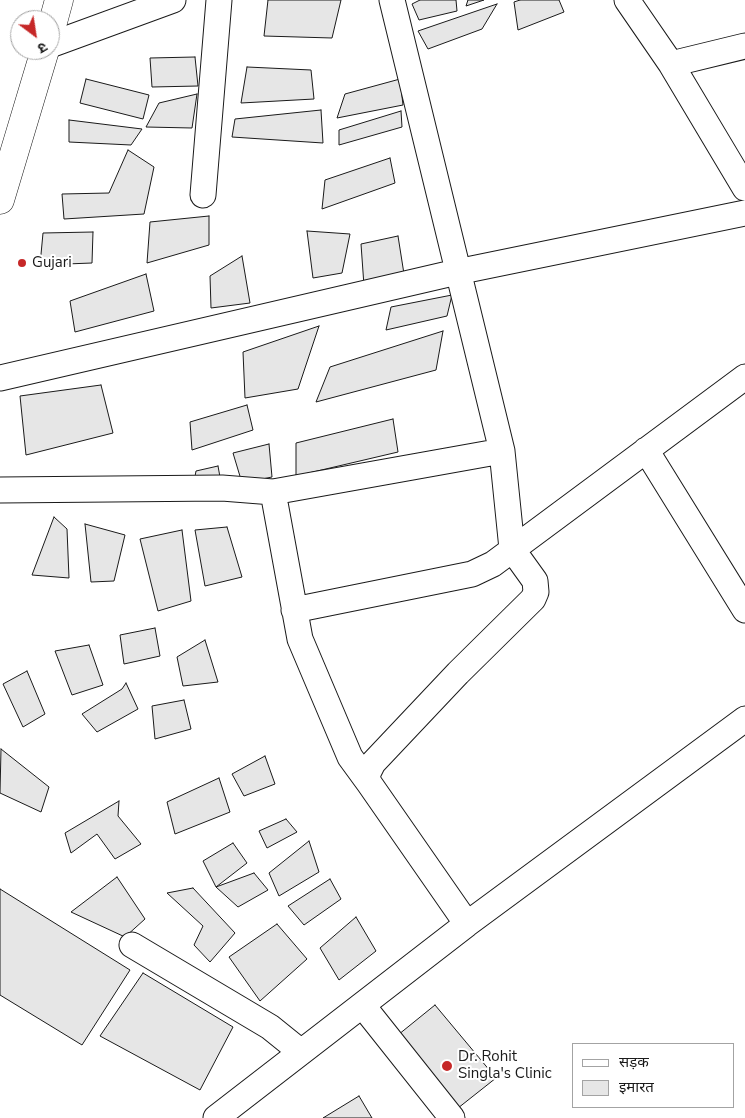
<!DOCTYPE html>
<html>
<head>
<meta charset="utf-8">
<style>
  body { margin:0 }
  #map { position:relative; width:745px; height:1118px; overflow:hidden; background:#fff; font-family:"Nunito Sans","Noto Sans Devanagari",sans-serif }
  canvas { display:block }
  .legend { position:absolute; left:572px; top:1043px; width:162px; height:65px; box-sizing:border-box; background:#fff; border:1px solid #a3a3a3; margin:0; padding:6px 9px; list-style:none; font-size:15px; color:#1a1a1a }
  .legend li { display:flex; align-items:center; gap:10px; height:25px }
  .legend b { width:25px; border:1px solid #a3a3a3 }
  .north { position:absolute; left:10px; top:10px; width:50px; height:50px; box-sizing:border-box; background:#fff; border:1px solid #a3a3a3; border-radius:50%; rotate:149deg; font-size:14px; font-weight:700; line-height:20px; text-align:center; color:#1a1a1a }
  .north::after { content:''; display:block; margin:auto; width:18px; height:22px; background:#c62828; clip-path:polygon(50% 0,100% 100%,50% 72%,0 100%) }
</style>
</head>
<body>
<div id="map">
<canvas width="745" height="1118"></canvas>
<ul class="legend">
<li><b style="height:6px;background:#fff"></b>सड़क</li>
<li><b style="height:14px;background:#e6e6e6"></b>इमारत</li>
</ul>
<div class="north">उ</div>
</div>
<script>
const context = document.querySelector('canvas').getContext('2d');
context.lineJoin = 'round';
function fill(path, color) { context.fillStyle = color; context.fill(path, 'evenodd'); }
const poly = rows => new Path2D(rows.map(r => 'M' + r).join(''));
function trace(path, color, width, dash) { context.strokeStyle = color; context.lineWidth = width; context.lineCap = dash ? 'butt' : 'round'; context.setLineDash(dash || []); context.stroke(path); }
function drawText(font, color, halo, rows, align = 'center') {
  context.font = font + ' "Nunito Sans",sans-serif'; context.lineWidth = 4; context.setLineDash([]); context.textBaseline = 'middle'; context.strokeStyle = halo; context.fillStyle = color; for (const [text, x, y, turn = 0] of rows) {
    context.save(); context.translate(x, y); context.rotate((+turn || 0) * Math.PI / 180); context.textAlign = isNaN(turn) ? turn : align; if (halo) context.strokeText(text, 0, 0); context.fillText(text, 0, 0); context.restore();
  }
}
const building = poly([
  [268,0,341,0,332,38,264,36,268,0],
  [420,0,456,0,457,11,419,20,412,4,420,0],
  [468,0,484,0,466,6,468,0],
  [520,0,559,0,564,12,518,30,514,2,520,0],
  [497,4,482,29,428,49,418,31,497,4],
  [195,57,198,86,152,87,150,58,195,57],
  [247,67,311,70,314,99,241,103,247,67],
  [86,79,149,95,143,119,80,103,86,79],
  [400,79,403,105,337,118,345,94,400,79],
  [197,94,192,128,146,127,159,103,197,94],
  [321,110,323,143,232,137,235,119,321,110],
  [401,111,402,127,339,145,339,130,401,111],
  [69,120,142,129,131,145,69,142,69,120],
  [128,150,154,167,144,214,64,219,62,194,109,193,128,150],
  [390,158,395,183,322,209,325,180,390,158],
  [209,216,209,245,147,263,150,222,209,216],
  [307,231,350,234,342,273,313,278,307,231],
  [93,232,92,263,40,265,43,233,93,232],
  [398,236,404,274,364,286,361,244,398,236],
  [242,256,250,303,211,308,210,276,242,256],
  [146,274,154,311,75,332,70,301,146,274],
  [452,295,447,316,386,330,391,307,452,295],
  [319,326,298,389,245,398,243,352,319,326],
  [443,331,436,370,316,402,330,367,443,331],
  [101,385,113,433,26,455,20,396,101,385],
  [247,405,253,430,192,450,190,422,247,405],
  [393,419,398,452,296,476,296,443,393,419],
  [269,444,272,477,242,483,233,453,269,444],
  [218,466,220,477,194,482,196,471,218,466],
  [54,517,67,529,69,578,32,575,54,517],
  [85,524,125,535,114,581,91,582,85,524],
  [227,527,242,577,205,586,195,530,227,527],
  [182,530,191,601,158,611,140,539,182,530],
  [155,628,160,656,124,664,120,635,155,628],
  [205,640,218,682,183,686,177,657,205,640],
  [89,645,103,685,72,695,55,651,89,645],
  [27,671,45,714,23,727,3,684,27,671],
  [126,683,138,709,97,732,82,714,122,689,126,683],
  [184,700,191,729,155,739,152,706,184,700],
  [1,749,49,787,41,812,0,793,1,749],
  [265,756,275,784,244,796,232,774,265,756],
  [219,778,230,812,175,834,167,802,219,778],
  [119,801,118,816,141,844,115,859,97,834,71,853,65,833,119,801],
  [286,819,297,832,267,848,259,831,286,819],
  [309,841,319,872,279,896,269,873,309,841],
  [233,843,247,863,216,887,203,861,233,843],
  [254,873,268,890,238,907,216,887,254,873],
  [117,877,145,919,125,937,71,912,117,877],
  [330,879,341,899,304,925,288,906,330,879],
  [193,888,235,933,210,962,194,945,203,926,167,893,193,888],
  [0,889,130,970,82,1045,0,995,0,889],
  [356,917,376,951,339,980,320,948,356,917],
  [277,924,307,959,260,1001,229,957,277,924],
  [143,973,233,1027,200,1090,100,1036,143,973],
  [435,1005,496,1078,453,1112,393,1039,435,1005],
  [359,1096,372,1118,323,1118,359,1096]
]);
const minor = poly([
  [392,0,502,451,512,549,535,581,536,592,533,599,458,673,373,763,367,775,369,783,467,924],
  [627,0,671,64,745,188],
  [50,45,173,0],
  [671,64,745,46],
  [203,195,219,0],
  [0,378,457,272,745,213],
  [646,450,745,610],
  [0,490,222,488,273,492,502,451],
  [273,492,300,639,350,757,369,783],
  [294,610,472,574,493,564,745,377],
  [132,945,270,1027,301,1052],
  [363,1006,452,1118],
  [216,1118,467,924,745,719]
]);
const tertiary = poly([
  [50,33,59,0],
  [0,200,45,50]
]);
const markers = [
  [22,263,5,"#c62828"],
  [447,1066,6,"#c62828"]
];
const poiNames = [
  ["Gujari",32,263],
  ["Dr. Rohit",458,1057],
  ["Singla's Clinic",458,1074]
];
fill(building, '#e6e6e6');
trace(building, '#1a1a1a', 1);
trace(minor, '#1a1a1a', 27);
trace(tertiary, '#1a1a1a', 29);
trace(minor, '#fff', 25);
trace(tertiary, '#fff', 28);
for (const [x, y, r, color] of markers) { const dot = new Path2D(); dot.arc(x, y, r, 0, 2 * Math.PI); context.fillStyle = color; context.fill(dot); trace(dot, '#fff', 2); }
drawText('15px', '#1a1a1a', '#fff', poiNames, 'left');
</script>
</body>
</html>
